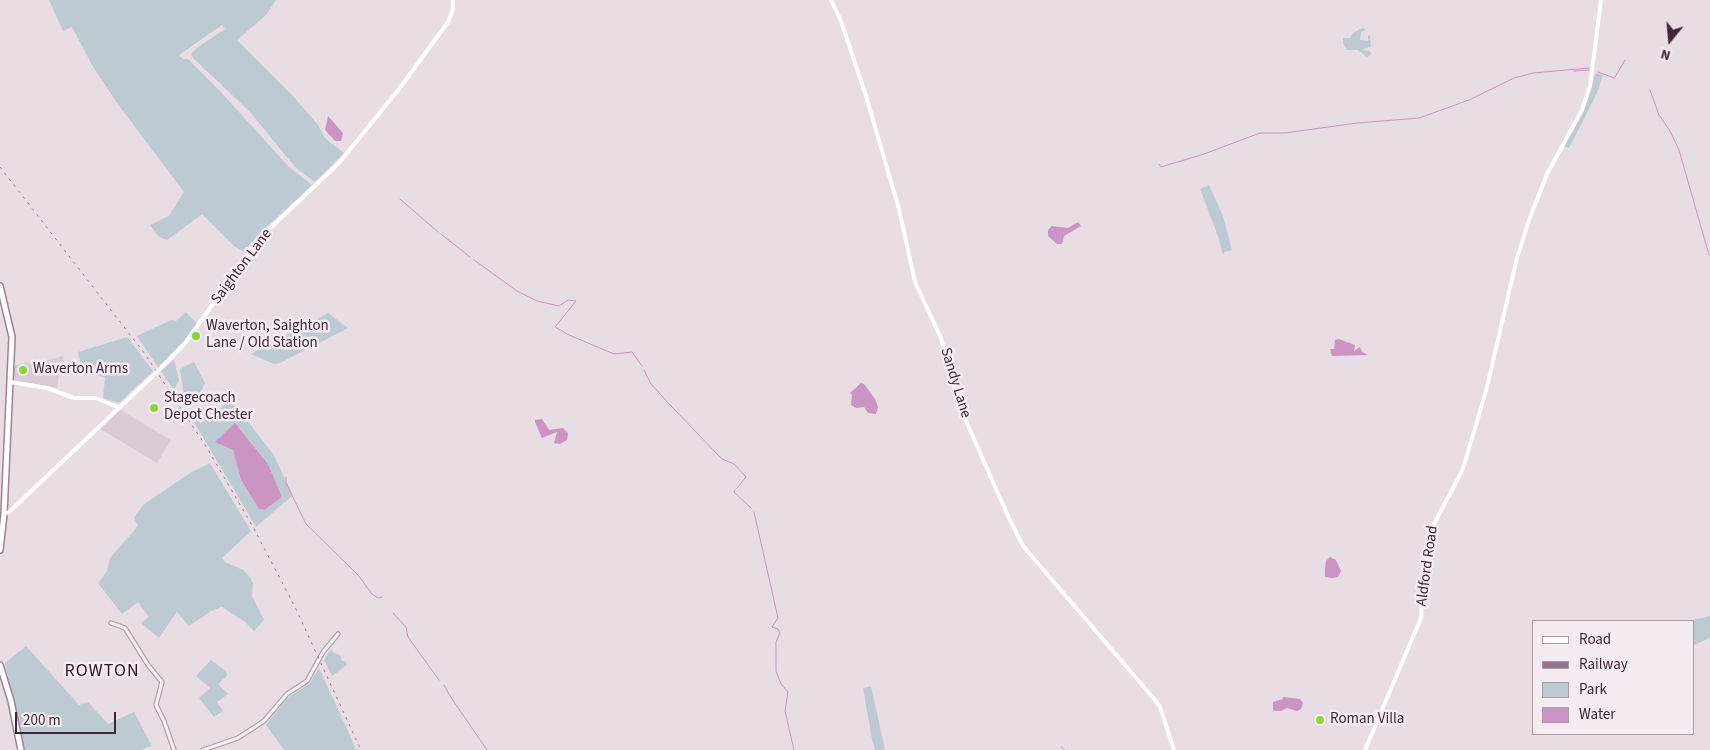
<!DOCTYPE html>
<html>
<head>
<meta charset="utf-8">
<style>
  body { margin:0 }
  #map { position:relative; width:1710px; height:750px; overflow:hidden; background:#e8dce5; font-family:"Source Sans 3",sans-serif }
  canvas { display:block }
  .legend { position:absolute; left:1532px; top:620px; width:162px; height:115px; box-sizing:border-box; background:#f5ecf3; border:1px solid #ac9ca8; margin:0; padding:6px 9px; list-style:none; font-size:15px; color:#3f2538 }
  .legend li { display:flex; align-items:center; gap:10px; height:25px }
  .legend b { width:25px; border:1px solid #ac9ca8 }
  .north { position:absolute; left:1645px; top:15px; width:50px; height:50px; -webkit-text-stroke:4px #f5ecf3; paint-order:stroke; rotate:197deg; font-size:14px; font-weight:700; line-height:20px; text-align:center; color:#3f2538 }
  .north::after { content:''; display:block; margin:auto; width:18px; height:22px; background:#3f2538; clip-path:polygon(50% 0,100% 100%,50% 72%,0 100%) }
  .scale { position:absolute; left:15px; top:712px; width:101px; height:22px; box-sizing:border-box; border:2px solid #3f2538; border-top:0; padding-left:6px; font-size:15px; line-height:18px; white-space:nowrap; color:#3f2538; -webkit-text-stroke:4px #f5ecf3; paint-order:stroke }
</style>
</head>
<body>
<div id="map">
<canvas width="1710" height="750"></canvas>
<ul class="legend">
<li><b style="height:6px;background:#fff"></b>Road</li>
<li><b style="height:6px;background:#92758a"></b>Railway</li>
<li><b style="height:14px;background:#bdcad2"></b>Park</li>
<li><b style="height:14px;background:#cb94c2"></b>Water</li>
</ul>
<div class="north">N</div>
<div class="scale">200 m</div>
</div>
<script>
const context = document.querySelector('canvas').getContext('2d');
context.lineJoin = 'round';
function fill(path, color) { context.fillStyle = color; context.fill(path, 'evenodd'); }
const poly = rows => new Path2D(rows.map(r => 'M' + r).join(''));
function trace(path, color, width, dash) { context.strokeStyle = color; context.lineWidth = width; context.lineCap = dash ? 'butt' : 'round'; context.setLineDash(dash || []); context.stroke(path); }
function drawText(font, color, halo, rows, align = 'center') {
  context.font = font + ' "Source Sans 3",sans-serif'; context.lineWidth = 5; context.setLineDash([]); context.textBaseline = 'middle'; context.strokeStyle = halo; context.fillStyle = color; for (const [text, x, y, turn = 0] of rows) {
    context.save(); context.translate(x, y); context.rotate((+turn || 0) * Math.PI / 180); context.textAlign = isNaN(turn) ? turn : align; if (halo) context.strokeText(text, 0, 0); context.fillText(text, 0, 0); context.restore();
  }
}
const built = poly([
  [63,356,65,368,58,378,58,388,13,380,14,365,21,365,26,362,31,365],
  [117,408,171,440,157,463,97,427]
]);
const green = poly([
  [49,0,276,0,266,15,237,40,293,96,318,125,325,138,344,153,315,182,295,167,250,112,193,58,191,54,198,47,225,29,222,25,179,55,183,59,188,59,219,90,289,167,312,185,257,236,244,252,234,246,202,214,167,240,159,237,150,225,169,216,184,192,117,103,92,65,72,27,63,31],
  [1362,28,1366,30,1361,32,1360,40,1368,41,1368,36,1370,35,1371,47,1362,49,1371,52,1371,54,1367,57,1358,50,1347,50,1343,43,1343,38,1350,38,1353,33],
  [1596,73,1603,75,1597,93,1569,148,1564,146,1582,114],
  [1209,185,1223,216,1232,250,1224,252,1223,255,1218,236,1200,189],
  [186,312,197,324,186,340,158,367,137,336,171,320,176,321],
  [328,313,348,328,280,363,274,364,251,354],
  [127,337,153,371,119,403,103,398,105,377,83,373,78,352],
  [174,360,179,380,174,390,161,371],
  [194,362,205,383,200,393,184,406,180,398,184,395,180,369],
  [229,401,243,415,273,454,293,495,256,527,188,412,190,409,200,423,205,420,203,416,206,415,208,418],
  [235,423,268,464,282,497,265,510,259,509,241,480,233,450,216,442],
  [210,463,251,531,222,558,225,562,243,570,250,577,253,583,252,596,264,620,254,631,245,622,222,607,211,611,189,626,177,612,159,638,141,623,149,617,138,602,122,614,98,583,107,571,110,558,138,526,134,518,143,505,190,473],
  [1710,616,1710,638,1694,645,1694,621,1689,621],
  [26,646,79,705,88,702,108,724,134,712,152,746,139,750,25,750,5,663],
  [331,649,334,653,340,655,342,661,345,661,347,665,332,676,324,660],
  [211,660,226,671,227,676,218,684,228,694,217,702,223,711,214,717,199,698,210,688,196,676],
  [319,668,348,731,356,750,284,750,266,725,286,699,310,683],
  [871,686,881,732,885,750,875,750,872,739,863,688]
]);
const water = poly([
  [328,116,343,133,341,141,335,141,325,130],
  [1078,222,1081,226,1064,236,1062,244,1057,244,1048,236,1048,230,1052,226,1068,228],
  [1339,339,1355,345,1354,351,1360,347,1362,352,1368,355,1332,356,1330,349,1334,349,1335,340],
  [861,383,864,384,875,399,878,407,876,414,868,413,864,407,856,408,851,405,852,395,850,393],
  [542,419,549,430,563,428,568,433,567,440,560,444,554,443,557,432,542,438,535,422,535,420],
  [235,423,268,464,282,497,265,510,259,509,241,480,233,450,215,442],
  [1330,557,1336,560,1341,571,1338,577,1332,578,1325,577,1325,570,1326,561],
  [1283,697,1300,699,1303,703,1301,709,1297,711,1287,708,1281,711,1273,711,1273,702,1283,699]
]);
const stream = poly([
  [1574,71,1589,70],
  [1598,72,1614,78],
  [1615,77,1625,60],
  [1650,90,1659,115,1670,131,1679,150,1709,255],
  [1159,164,1161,167,1204,154,1260,133,1285,133,1357,123,1419,118,1469,100,1514,78,1533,73,1589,68],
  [400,199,438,232],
  [441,234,470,257],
  [474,260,517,291,537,301,559,306,568,300,576,301,555,327,569,335,614,354,632,352,642,366],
  [644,370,651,384,671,406,722,459,734,464,746,477,737,488],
  [286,477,286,483,306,524,358,575,372,594,378,598,382,597],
  [735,490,734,492,751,508],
  [754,512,778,618,772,627,778,629,780,633,776,642,776,671,781,684,788,692,785,711,794,750],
  [393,613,406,627,408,637,439,680],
  [444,685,450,696,487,750],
  [1061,747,1065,750]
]);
const street = poly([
  [111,623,125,628,148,665,162,682,156,705,164,721,174,750],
  [203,750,238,738,264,721,287,694,307,681,323,652,338,634]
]);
const secondary = poly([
  [831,0,841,21,866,96,899,209,915,282,941,338,959,405,1008,516,1023,546,1155,700,1160,707,1174,750],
  [160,369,185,343,261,237,339,163,399,89,448,22,453,9,453,0],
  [10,382,47,388,74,398,95,398,118,407],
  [4,514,9,512,154,375],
  [1365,750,1421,618,1425,568,1434,524,1462,471,1467,455,1486,391,1517,258,1528,223,1547,174,1582,110,1590,86,1601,0]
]);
const highway = poly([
  [0,286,12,337,4,514,0,550],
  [0,665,11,701,21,750]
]);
const rail = poly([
  [0,167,145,354,207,448,253,527,295,607,361,750]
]);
const secondaryBridge = poly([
  [154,375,160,369]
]);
const markers = [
  [196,336,5,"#88d737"],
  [23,370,5,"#88d737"],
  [154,408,5,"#88d737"],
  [1320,720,5,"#88d737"]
];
const streetNames = [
  ["Saighton Lane",242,267,-53],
  ["Sandy Lane",955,383,73],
  ["Aldford Road",1428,566,-82]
];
const poiNames = [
  ["Waverton, Saighton",206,327],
  ["Lane / Old Station",206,344],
  ["Waverton Arms",33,370],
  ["Stagecoach",164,399],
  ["Depot Chester",164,416],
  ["Roman Villa",1330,720]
];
const quarterNames = [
  ["ROWTON",102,672]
];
fill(built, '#dacad5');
fill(green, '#bdcad2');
fill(water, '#cb94c2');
trace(stream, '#cb94c2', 1);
trace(street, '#b2a1ae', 5.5);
trace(highway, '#9f8398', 8);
trace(street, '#f6eff4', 3);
trace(secondary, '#fff', 4);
trace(highway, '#fff', 5);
trace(rail, '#92758a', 1, [2.5, 5]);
trace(secondaryBridge, '#fff', 4);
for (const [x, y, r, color] of markers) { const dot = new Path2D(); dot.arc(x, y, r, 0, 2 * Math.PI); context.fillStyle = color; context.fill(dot); trace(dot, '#f5ecf3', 2); }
drawText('15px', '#3f2538', '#f5ecf3', streetNames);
drawText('15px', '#3f2538', '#f5ecf3', poiNames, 'left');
context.letterSpacing = '1px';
drawText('18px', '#301828', '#f5ecf3', quarterNames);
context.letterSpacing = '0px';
</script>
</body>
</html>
